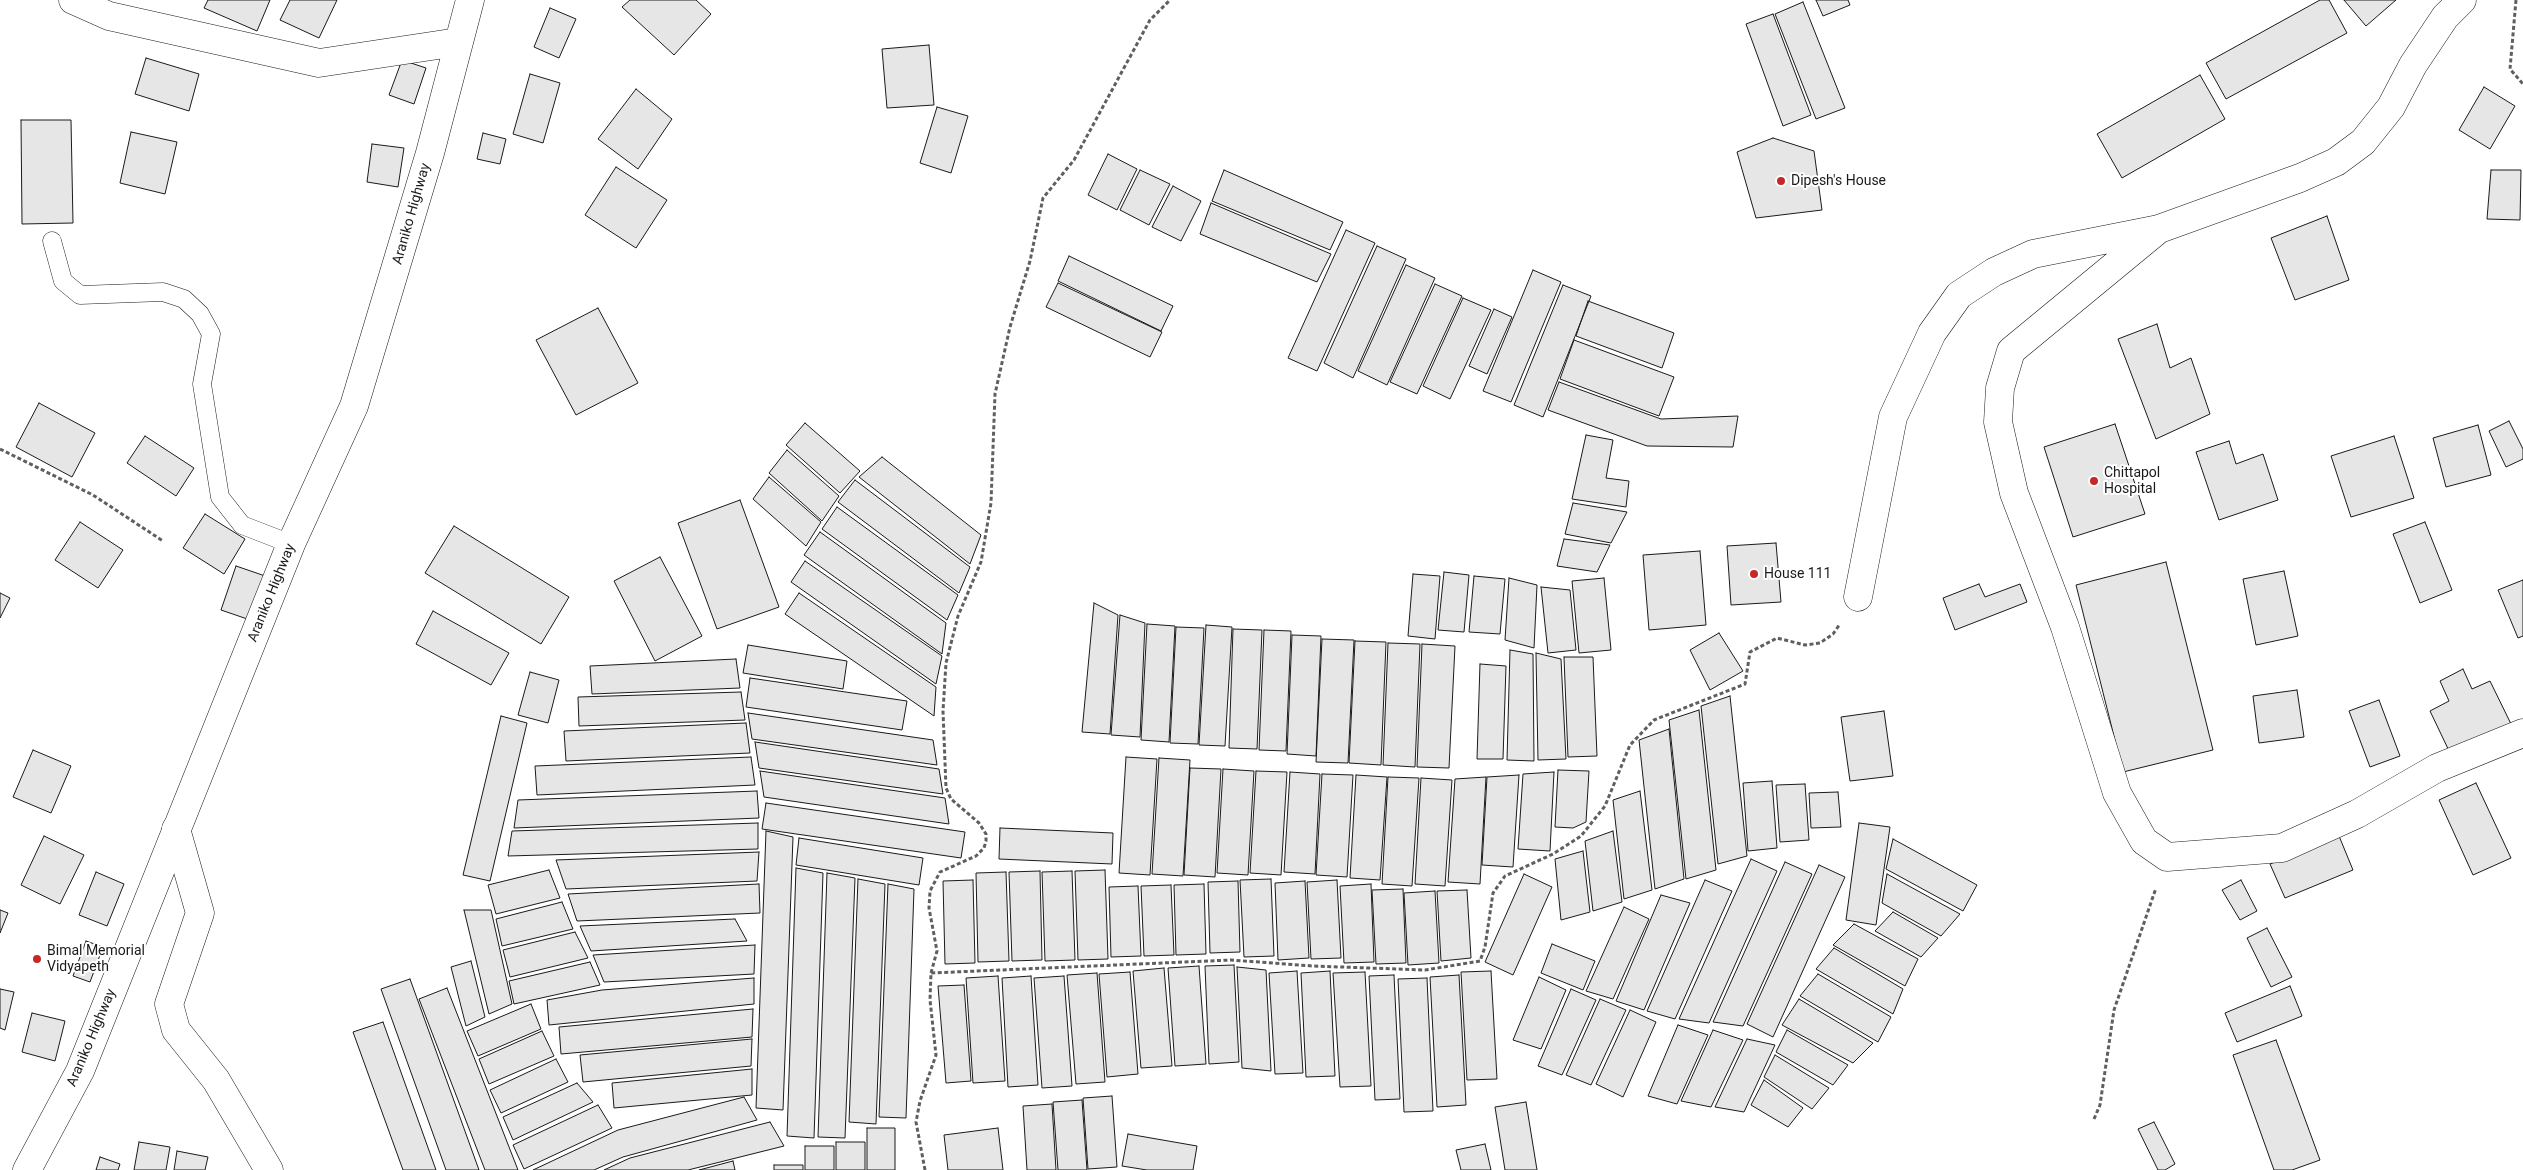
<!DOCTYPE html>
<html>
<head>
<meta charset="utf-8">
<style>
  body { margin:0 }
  canvas { display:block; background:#fff }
</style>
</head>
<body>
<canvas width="2523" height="1170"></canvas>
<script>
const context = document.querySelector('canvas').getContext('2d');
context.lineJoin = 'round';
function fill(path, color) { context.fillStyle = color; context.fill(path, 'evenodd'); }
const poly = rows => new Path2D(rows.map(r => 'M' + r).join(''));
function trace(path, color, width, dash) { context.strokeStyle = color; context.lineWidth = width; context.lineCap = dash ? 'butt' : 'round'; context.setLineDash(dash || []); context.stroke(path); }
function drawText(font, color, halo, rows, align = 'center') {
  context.font = font + ' Roboto,sans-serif'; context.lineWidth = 4; context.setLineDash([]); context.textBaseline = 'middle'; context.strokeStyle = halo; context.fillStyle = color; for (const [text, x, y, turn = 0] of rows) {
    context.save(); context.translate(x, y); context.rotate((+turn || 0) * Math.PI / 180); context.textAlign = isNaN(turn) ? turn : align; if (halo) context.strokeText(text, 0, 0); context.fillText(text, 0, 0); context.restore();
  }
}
const building = poly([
  [208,0,270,0,257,31,204,8,208,0],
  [290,0,337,0,319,38,280,20,290,0],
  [630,0,696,0,711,14,674,55,622,7,630,0],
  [1816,0,1848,0,1850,5,1823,16,1816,0],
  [2320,0,2329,0,2347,33,2226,99,2206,63,2320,0],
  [2344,0,2396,0,2366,26,2344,0],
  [1803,2,1845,108,1816,119,1775,14,1803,2],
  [550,8,576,19,559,58,534,47,550,8],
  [1773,14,1811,115,1783,126,1746,24,1773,14],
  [929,45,934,105,887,108,882,49,929,45],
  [146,58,199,74,189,111,135,94,146,58],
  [402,60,426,68,414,104,389,95,402,60],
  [530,74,560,83,543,143,513,134,530,74],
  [2200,75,2225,119,2122,178,2097,134,2200,75],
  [2484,87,2515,106,2490,149,2459,130,2484,87],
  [636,89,672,119,638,169,598,139,636,89],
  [937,107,968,116,951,173,920,163,937,107],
  [21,120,71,120,73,223,22,224,21,120],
  [131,132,177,142,165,194,120,183,131,132],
  [483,133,506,139,500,164,477,159,483,133],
  [1773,138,1814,151,1822,210,1756,218,1737,152,1773,138],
  [372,144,404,148,398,187,367,182,372,144],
  [1108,154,1137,169,1117,210,1088,195,1108,154],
  [616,167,667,200,636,248,585,215,616,167],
  [1140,170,1170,184,1149,225,1120,210,1140,170],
  [1224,170,1343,222,1330,250,1212,201,1224,170],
  [2491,170,2521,170,2520,220,2487,219,2491,170],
  [1173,186,1201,201,1181,241,1152,227,1173,186],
  [1211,203,1331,254,1317,282,1200,234,1211,203],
  [2327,216,2349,280,2295,300,2271,238,2327,216],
  [1346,230,1375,243,1317,371,1288,358,1346,230],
  [1377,246,1406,259,1353,378,1324,363,1377,246],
  [1069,256,1173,306,1161,331,1058,281,1069,256],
  [1406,265,1435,278,1387,385,1358,371,1406,265],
  [1533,270,1561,282,1511,402,1483,391,1533,270],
  [1058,283,1162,332,1150,357,1046,307,1058,283],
  [1435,284,1462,296,1417,394,1390,382,1435,284],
  [1563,285,1591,296,1543,417,1514,405,1563,285],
  [1463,298,1491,310,1450,399,1423,386,1463,298],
  [1588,301,1674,333,1662,368,1576,336,1588,301],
  [598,308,638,383,576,415,536,340,598,308],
  [1494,309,1512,317,1487,374,1469,366,1494,309],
  [2157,324,2170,368,2191,358,2210,414,2156,439,2118,339,2157,324],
  [1574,340,1674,377,1659,416,1560,379,1574,340],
  [1559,382,1661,419,1738,416,1733,447,1647,446,1548,410,1559,382],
  [39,403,95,433,72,477,16,447,39,403],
  [2509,421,2523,449,2523,459,2506,467,2489,431,2509,421],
  [805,423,860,471,840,493,786,445,805,423],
  [2115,424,2145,514,2073,537,2044,447,2115,424],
  [2478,425,2491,475,2446,487,2433,438,2478,425],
  [1586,435,1613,440,1606,478,1629,481,1626,507,1572,499,1586,435],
  [145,436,194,468,176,496,127,463,145,436],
  [2394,436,2414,498,2351,517,2331,456,2394,436],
  [2229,441,2236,464,2263,454,2278,500,2219,520,2196,452,2229,441],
  [787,450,839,496,822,521,769,473,787,450],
  [882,457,981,535,970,564,859,477,882,457],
  [769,477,821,522,806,546,753,499,769,477],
  [855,480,970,567,959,593,838,502,855,480],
  [740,500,779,607,717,629,678,523,740,500],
  [1573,503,1627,512,1611,543,1565,534,1573,503],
  [837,507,958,595,947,620,822,529,837,507],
  [205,514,245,539,224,574,183,548,205,514],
  [80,522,123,550,98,588,55,560,80,522],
  [2425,522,2452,590,2420,603,2393,534,2425,522],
  [454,526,569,597,541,644,425,573,454,526],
  [820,532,946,623,942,654,804,555,820,532],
  [1564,539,1610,545,1597,572,1557,566,1564,539],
  [1776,543,1781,602,1731,605,1727,546,1776,543],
  [1700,551,1706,625,1649,630,1643,555,1700,551],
  [660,557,702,636,655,661,614,581,660,557],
  [805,561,942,656,936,684,791,582,805,561],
  [2166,562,2213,750,2123,772,2076,585,2166,562],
  [236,566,271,578,256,622,221,610,236,566],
  [2284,571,2298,636,2256,645,2243,579,2284,571],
  [1444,572,1469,575,1464,632,1438,630,1444,572],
  [1413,574,1440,576,1435,639,1408,636,1413,574],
  [1474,576,1505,579,1500,634,1469,632,1474,576],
  [1509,578,1537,585,1534,648,1505,640,1509,578],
  [1604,578,1611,650,1579,653,1572,581,1604,578],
  [2523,580,2523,636,2518,638,2498,590,2523,580],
  [1979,584,1985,597,2020,584,2027,602,1955,630,1943,598,1979,584],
  [1541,587,1570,590,1576,650,1548,653,1541,587],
  [0,593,10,598,0,618,0,593],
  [799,593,936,687,934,716,785,614,799,593],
  [1094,603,1118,615,1110,734,1082,732,1094,603],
  [433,611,509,653,491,685,416,644,433,611],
  [1120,615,1145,623,1140,737,1111,735,1120,615],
  [1147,624,1175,626,1169,742,1141,740,1147,624],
  [1206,625,1232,627,1225,746,1199,745,1206,625],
  [1176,627,1204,628,1198,744,1170,743,1176,627],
  [1233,629,1262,630,1257,749,1229,748,1233,629],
  [1264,630,1291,631,1286,751,1259,750,1264,630],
  [1719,633,1743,671,1710,690,1690,650,1719,633],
  [1292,635,1321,636,1316,756,1287,754,1292,635],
  [1322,639,1354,640,1348,763,1316,762,1322,639],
  [1355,641,1386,642,1381,765,1349,763,1355,641],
  [1388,643,1420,644,1415,767,1383,765,1388,643],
  [1422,644,1455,646,1449,768,1417,767,1422,644],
  [748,645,847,661,843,689,743,673,748,645],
  [1510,650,1533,654,1534,761,1507,760,1510,650],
  [1536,653,1561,659,1566,759,1538,760,1536,653],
  [1564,657,1593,657,1597,756,1568,757,1564,657],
  [736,659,740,688,592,694,590,666,736,659],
  [1480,664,1506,666,1503,759,1477,759,1480,664],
  [2463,669,2472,689,2490,681,2512,726,2451,755,2430,711,2449,701,2440,681,2463,669],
  [530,672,559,680,548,723,518,715,530,672],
  [750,678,907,701,902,730,746,707,750,678],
  [2297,690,2304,737,2259,743,2253,696,2297,690],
  [741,692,745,720,579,726,578,697,741,692],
  [1730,696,1747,856,1718,864,1701,706,1730,696],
  [2379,700,2400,756,2370,767,2349,711,2379,700],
  [1699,710,1716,870,1686,879,1669,720,1699,710],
  [1884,711,1893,776,1850,781,1841,717,1884,711],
  [748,713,933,740,937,765,752,739,748,713],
  [501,716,527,723,490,881,463,875,501,716],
  [746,723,750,753,566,761,564,731,746,723],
  [1669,729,1684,879,1655,889,1639,740,1669,729],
  [755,742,939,769,943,794,759,768,755,742],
  [33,750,71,766,51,813,13,797,33,750],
  [751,757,755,785,537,795,535,766,751,757],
  [1126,757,1157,759,1150,875,1119,873,1126,757],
  [1159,758,1190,760,1183,876,1152,874,1159,758],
  [1190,768,1221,769,1215,877,1184,875,1190,768],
  [1223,769,1254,771,1248,875,1217,873,1223,769],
  [1558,770,1589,771,1586,822,1573,828,1555,827,1558,770],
  [760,771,945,798,949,824,764,797,760,771],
  [1256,771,1287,772,1281,875,1250,873,1256,771],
  [1290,772,1320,774,1315,874,1284,872,1290,772],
  [1554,772,1550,851,1518,849,1523,774,1554,772],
  [1322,774,1353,775,1347,877,1316,875,1322,774],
  [1356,775,1387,777,1380,880,1350,878,1356,775],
  [1519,775,1513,867,1482,865,1487,777,1519,775],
  [1388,777,1419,778,1412,886,1382,884,1388,777],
  [1486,777,1480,884,1448,882,1455,779,1486,777],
  [1421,778,1452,780,1445,886,1415,884,1421,778],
  [1772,781,1777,848,1748,851,1743,783,1772,781],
  [2476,783,2511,858,2473,875,2439,800,2476,783],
  [1805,784,1809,840,1780,842,1776,785,1805,784],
  [757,791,759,818,514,828,518,800,757,791],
  [1640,791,1652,890,1624,899,1613,800,1640,791],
  [1838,792,1841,827,1811,828,1809,793,1838,792],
  [766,803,965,832,961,858,762,829,766,803],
  [758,823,758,849,508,856,512,831,758,823],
  [1859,823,1890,827,1876,925,1846,920,1859,823],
  [1000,828,1113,833,1112,864,999,859,1000,828],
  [766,831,793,837,783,1110,756,1108,766,831],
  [1613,831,1622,902,1593,911,1585,841,1613,831],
  [44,836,84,855,60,904,21,885,44,836],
  [2339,836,2353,870,2285,898,2270,864,2339,836],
  [799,838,923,858,919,885,796,865,799,838],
  [1893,839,1977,885,1963,911,1886,869,1893,839],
  [1583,851,1590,912,1561,920,1555,859,1583,851],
  [759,852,757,881,566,889,556,860,759,852],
  [1751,859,1777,871,1709,1023,1679,1019,1751,859],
  [1785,862,1812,874,1743,1026,1713,1022,1785,862],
  [1819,865,1845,877,1773,1037,1747,1024,1819,865],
  [796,868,823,873,814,1138,787,1136,796,868],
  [549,870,560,898,496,914,488,885,549,870],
  [1105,870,1108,959,1078,960,1075,871,1105,870],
  [1040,871,1042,960,1012,961,1009,872,1040,871],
  [1072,871,1075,960,1045,961,1042,872,1072,871],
  [96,872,124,884,107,926,79,915,96,872],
  [1006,872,1009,961,978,962,976,873,1006,872],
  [827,873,855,878,845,1138,818,1137,827,873],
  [1524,874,1552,887,1513,975,1485,962,1524,874],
  [1887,874,1960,914,1941,936,1882,903,1887,874],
  [858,879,885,884,876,1124,849,1122,858,879],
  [1271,879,1274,956,1244,957,1240,880,1271,879],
  [973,880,975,963,945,964,943,881,973,880],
  [1337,880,1341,958,1311,959,1307,882,1337,880],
  [1705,880,1732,891,1675,1019,1647,1011,1705,880],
  [2241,880,2257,911,2240,920,2222,890,2241,880],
  [1238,881,1240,952,1210,953,1208,882,1238,881],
  [1305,881,1309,958,1278,960,1275,883,1305,881],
  [759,884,760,913,577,921,568,894,759,884],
  [888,884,914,889,906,1118,879,1117,888,884],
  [1204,884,1206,954,1176,955,1174,885,1204,884],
  [1371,884,1374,962,1344,963,1340,886,1371,884],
  [1171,885,1174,955,1144,956,1141,886,1171,885],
  [1138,886,1141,956,1111,957,1109,887,1138,886],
  [1403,889,1406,963,1376,964,1372,890,1403,889],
  [1467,890,1471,958,1441,961,1437,891,1467,890],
  [1435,891,1439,963,1408,965,1404,893,1435,891],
  [1661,895,1690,903,1644,1010,1616,1001,1661,895],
  [562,902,573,929,502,946,496,919,562,902],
  [1624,907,1649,919,1613,999,1586,991,1624,907],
  [0,910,8,913,0,933,0,910],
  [464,910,491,910,512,1004,489,1014,464,910],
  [1893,912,1938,938,1921,957,1875,931,1893,912],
  [735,919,747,941,591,951,580,926,735,919],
  [1854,924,1918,959,1905,986,1833,945,1854,924],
  [2267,928,2292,977,2271,987,2247,938,2267,928],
  [575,932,588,958,510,977,503,950,575,932],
  [86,941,103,947,90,982,73,976,86,941],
  [1552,944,1595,961,1583,990,1541,973,1552,944],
  [755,945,754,974,604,982,593,955,755,945],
  [1834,948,1903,989,1893,1014,1816,969,1834,948],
  [471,961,485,1017,466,1026,451,967,471,961],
  [590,962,600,985,514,1004,509,981,590,962],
  [1234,965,1239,1062,1209,1064,1205,966,1234,965],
  [1199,966,1206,1064,1175,1066,1168,968,1199,966],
  [1237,967,1266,970,1271,1071,1242,1068,1237,967],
  [1164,968,1172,1066,1141,1068,1133,971,1164,968],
  [1297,971,1303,1073,1275,1074,1269,973,1297,971],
  [1330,971,1335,1076,1306,1077,1301,973,1330,971],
  [1491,971,1497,1079,1467,1080,1461,972,1491,971],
  [1130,972,1138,1074,1107,1077,1099,974,1130,972],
  [1365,972,1371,1086,1340,1087,1333,973,1365,972],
  [1097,973,1105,1082,1076,1084,1067,975,1097,973],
  [1818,974,1891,1017,1878,1042,1800,996,1818,974],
  [1394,975,1400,1099,1375,1100,1369,976,1394,975],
  [1459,975,1466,1105,1437,1107,1430,977,1459,975],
  [998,976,1005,1081,973,1083,966,978,998,976],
  [1031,976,1038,1085,1008,1087,1002,978,1031,976],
  [1064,976,1072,1086,1042,1088,1034,978,1064,976],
  [1539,977,1566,990,1541,1049,1513,1040,1539,977],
  [754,978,754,1004,549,1025,547,1000,602,990,754,978],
  [1427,978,1433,1111,1404,1112,1398,979,1427,978],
  [410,979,479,1170,446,1170,381,989,410,979],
  [964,985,971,1081,946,1083,938,986,964,985],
  [2290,986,2302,1016,2237,1042,2225,1013,2290,986],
  [447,988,518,1170,485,1170,419,999,447,988],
  [0,989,14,992,5,1030,0,1028,0,989],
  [1571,989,1596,1000,1562,1075,1538,1066,1571,989],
  [1600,999,1626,1010,1591,1085,1566,1075,1600,999],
  [1799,999,1873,1043,1853,1063,1782,1025,1799,999],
  [531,1004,541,1029,478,1056,467,1031,531,1004],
  [753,1009,752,1037,561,1054,559,1027,753,1009],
  [1630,1010,1656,1022,1623,1097,1596,1084,1630,1010],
  [32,1013,65,1021,55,1061,22,1052,32,1013],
  [383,1022,436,1170,403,1170,353,1032,383,1022],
  [1678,1025,1708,1035,1677,1104,1648,1096,1678,1025],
  [1713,1030,1743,1040,1711,1107,1681,1101,1713,1030],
  [1787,1030,1848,1065,1833,1085,1776,1052,1787,1030],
  [542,1031,554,1056,489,1084,479,1059,542,1031],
  [752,1039,751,1066,583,1082,580,1055,752,1039],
  [1747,1039,1775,1045,1744,1112,1715,1107,1747,1039],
  [2276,1040,2320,1160,2292,1170,2274,1170,2233,1055,2276,1040],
  [1775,1055,1829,1088,1812,1109,1764,1077,1775,1055],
  [556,1059,568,1082,501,1113,490,1090,556,1059],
  [752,1069,752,1095,614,1108,612,1083,752,1069],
  [1764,1080,1803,1108,1788,1127,1751,1105,1764,1080],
  [577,1083,593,1102,513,1140,503,1117,577,1083],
  [1112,1096,1117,1167,1088,1169,1083,1098,1112,1096],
  [744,1097,757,1120,623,1157,594,1170,533,1170,618,1130,744,1097],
  [1082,1100,1087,1170,1058,1170,1053,1102,1082,1100],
  [1526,1102,1537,1170,1505,1170,1495,1107,1526,1102],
  [1052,1104,1056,1170,1027,1170,1023,1106,1052,1104],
  [598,1105,612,1128,524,1169,513,1145,598,1105],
  [770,1122,784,1146,688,1170,604,1170,630,1158,770,1122],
  [2154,1122,2175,1164,2165,1170,2158,1170,2138,1129,2154,1122],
  [867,1128,895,1128,895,1170,867,1170,867,1128],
  [998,1128,1003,1170,948,1170,944,1135,998,1128],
  [1128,1134,1197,1146,1193,1170,1147,1170,1122,1166,1128,1134],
  [139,1142,170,1147,166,1170,134,1170,139,1142],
  [836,1142,865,1142,865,1170,836,1170,836,1142],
  [1485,1144,1491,1170,1461,1170,1456,1150,1485,1144],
  [805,1146,834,1146,834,1170,805,1170,805,1146],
  [177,1151,208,1157,205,1170,174,1170,177,1151],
  [100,1157,120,1164,118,1170,96,1170,100,1157],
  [733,1161,735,1170,699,1170,733,1161],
  [774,1165,803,1165,803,1170,774,1170,774,1165]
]);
const path = poly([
  [2516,0,2510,69,2523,84],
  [0,449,93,495,163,541],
  [931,973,937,951,929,908,930,891,940,872,976,856,984,848,986,841,986,834,979,823,951,799,946,788,943,711,946,663,958,616,981,562,991,503,995,394,1010,327,1030,261,1043,198,1074,160,1150,20,1170,0],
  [2094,1119,2100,1105,2114,1010,2156,888],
  [925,1170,916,1122,920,1101,936,1055,930,1000,931,973,1231,960,1313,966,1425,970,1480,961,1485,947,1493,893,1505,876,1553,854,1581,836,1605,806,1630,745,1654,720,1745,684,1750,652,1777,638,1805,645,1820,643,1833,634,1840,624]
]);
const service = poly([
  [52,241,63,281,80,295,163,292,184,299,200,314,211,334,202,384,220,497,242,525,291,544]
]);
const minor = poly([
  [73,0,109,16,319,63,458,42],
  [2159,229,2011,351,2000,388,1998,422,2014,493,2065,627,2117,793,2144,841,2167,857,2282,848,2357,814,2437,768,2523,733],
  [1858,597,1893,417,1932,333,1959,295,1994,272,2033,254,2159,229,2300,178,2336,162,2363,142,2391,107,2413,65,2445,17,2462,0],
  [176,829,200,913,169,1004,176,1030,216,1080,269,1170]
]);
const trunk = poly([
  [27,1170,80,1071,291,544,354,406,430,153,470,0]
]);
const markers = [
  [1781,181,5,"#c62828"],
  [2094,481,5,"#c62828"],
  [1754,574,5,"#c62828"],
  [37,959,5,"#c62828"]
];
const poiNames = [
  ["Dipesh's House",1791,181],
  ["Chittapol",2104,473],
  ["Hospital",2104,489],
  ["House 111",1764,574],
  ["Bimal Memorial",47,951],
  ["Vidyapeth",47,967]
];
const streetNames = [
  ["Araniko Highway",412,214,-74],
  ["Araniko Highway",272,593,-68],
  ["Araniko Highway",92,1038,-67]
];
fill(building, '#e6e6e6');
trace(building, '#1a1a1a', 1);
trace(service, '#1a1a1a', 19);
trace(minor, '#1a1a1a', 29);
trace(trunk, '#1a1a1a', 29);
trace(path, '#5f5f5f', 3, [4, 2.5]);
trace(service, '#fff', 18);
trace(minor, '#fff', 28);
trace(trunk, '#fff', 28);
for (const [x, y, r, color] of markers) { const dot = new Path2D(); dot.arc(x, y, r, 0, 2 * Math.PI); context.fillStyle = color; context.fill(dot); trace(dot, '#fff', 2); }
drawText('14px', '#1a1a1a', '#fff', poiNames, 'left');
drawText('14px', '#1a1a1a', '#fff', streetNames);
</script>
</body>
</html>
